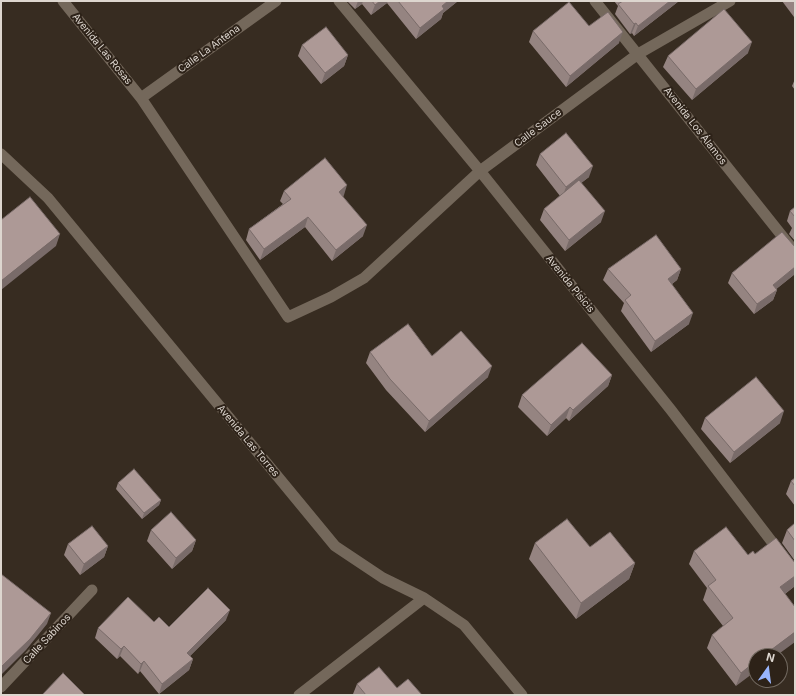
<!DOCTYPE html>
<html>
<head>
<meta charset="utf-8">
<style>
  body { margin:0 }
  #map { position:relative; width:796px; height:696px; overflow:hidden; background:#372c21; font-family:Inter,sans-serif }
  canvas { display:block }
  .frame { position:absolute; inset:0; border:2px solid #ddd6cf; pointer-events:none }
  .north { position:absolute; left:748px; top:648px; width:40px; height:40px; box-sizing:border-box; background:#2d2218; border:1px solid #736a61; border-radius:50%; rotate:14deg; font-size:11px; font-weight:700; line-height:16px; text-align:center; color:#ddd6cf }
  .north::after { content:''; display:block; margin:auto; width:14px; height:18px; background:#99b5fd; clip-path:polygon(50% 0,100% 100%,50% 72%,0 100%) }
</style>
</head>
<body>
<div id="map">
<canvas width="796" height="696"></canvas>
<div class="frame"></div>
<div class="north">N</div>
</div>
<script>
const context = document.querySelector('canvas').getContext('2d');
context.lineJoin = 'round';
const poly = rows => new Path2D(rows.map(r => 'M' + r).join(''));
function trace(path, color, width, dash) { context.strokeStyle = color; context.lineWidth = width; context.lineCap = dash ? 'butt' : 'round'; context.setLineDash(dash || []); context.stroke(path); }
function fill(path, color) { context.fillStyle = color; context.fill(path, 'evenodd'); }
function drawText(font, color, halo, rows, align = 'center') {
  context.font = font + ' Inter,sans-serif'; context.lineWidth = 4; context.setLineDash([]); context.textBaseline = 'middle'; context.strokeStyle = halo; context.fillStyle = color; for (const [text, x, y, turn = 0] of rows) {
    context.save(); context.translate(x, y); context.rotate((+turn || 0) * Math.PI / 180); context.textAlign = isNaN(turn) ? turn : align; if (halo) context.strokeText(text, 0, 0); context.fillText(text, 0, 0); context.restore();
  }
}
const minor = poly([
  [63,1,141,98,288,317,331,297,364,278,480,171,638,54,730,1],
  [339,1,480,171,671,410,795,572],
  [595,1,795,252],
  [141,98,276,1],
  [1,154,48,198,335,546,383,578,424,598,464,625,522,695],
  [1,687,92,590],
  [299,695,424,598]
]);
const wall = poly([
  [347,1,458,1,443,13,441,19,416,39,387,3,371,15,362,4,355,9],
  [614,1,679,1,634,36,632,33,630,34,615,14,618,6],
  [782,1,795,1,795,16,794,17],
  [533,31,619,43,566,87,529,42],
  [302,45,348,55,344,66,321,84,298,56],
  [748,53,692,100,663,67,668,56],
  [795,79,795,90,792,86],
  [540,154,589,177,581,183,601,222,565,251,540,220,544,209,560,196,536,165],
  [284,191,344,195,343,196,363,236,332,261,305,227,260,260,246,240,249,229,283,204,280,201],
  [795,207,795,241,789,234,792,228,787,221,790,211],
  [795,247,795,274,776,289,777,290,773,300,754,314,728,283,732,273],
  [608,269,681,269,677,280,672,284,689,324,651,352,621,311,624,303,603,280],
  [370,352,488,377,425,432,386,390,366,363],
  [612,375,608,386,569,421,566,418,547,436,518,407,522,395],
  [705,418,780,423,730,463,701,429],
  [795,478,795,506,786,494,791,481],
  [118,483,161,500,159,505,142,519,116,489],
  [795,523,795,561,782,543,787,530],
  [151,530,196,540,192,551,172,569,147,541],
  [535,543,590,547,635,563,629,579,576,619,529,559],
  [68,544,108,546,104,557,80,575,64,555],
  [694,551,748,555,755,554,795,563,795,586,785,594,736,686,707,648,712,635,723,626,703,600,707,588,689,564],
  [226,620,190,656,193,659,189,670,159,694,140,671,138,674,120,656,117,659,95,638,98,628,154,622,169,627],
  [357,684,422,695,354,695,353,694]
]);
const shadedWall = poly([
  [358,1,363,1,362,4,355,9],
  [380,1,388,1,387,3,371,15,375,5],
  [448,1,458,1,443,13,441,19,416,39,420,28,442,6],
  [670,1,679,1,634,36,638,26],
  [636,23,632,33,630,34,634,24],
  [623,32,619,43,566,87,570,76],
  [752,42,748,53,692,100,696,89],
  [348,55,344,66,321,84,325,73],
  [593,166,589,177,562,198,566,187],
  [347,185,344,195,335,202,339,192],
  [605,211,601,222,565,251,569,240],
  [308,217,305,227,260,260,264,249],
  [367,225,363,236,332,261,336,250],
  [60,234,56,246,1,290,1,281],
  [795,267,795,274,769,295,773,285],
  [681,269,677,280,664,290,668,279],
  [777,290,773,300,754,314,757,304],
  [693,313,689,324,651,352,655,341],
  [492,366,488,377,425,432,429,421],
  [612,375,608,386,569,421,573,410],
  [570,407,566,418,547,436,551,425],
  [784,411,780,423,730,463,734,452],
  [161,500,159,505,142,519,144,513],
  [196,540,192,551,172,569,176,558],
  [108,546,104,557,80,575,84,564],
  [635,563,629,579,576,619,581,603],
  [795,576,795,586,775,601,780,587],
  [230,610,226,620,183,663,187,653],
  [51,613,47,624,26,650,1,675,1,667],
  [795,632,795,642,776,656,763,656],
  [124,646,120,656,117,659,121,649],
  [193,659,189,670,159,694,162,684],
  [144,661,140,671,138,674,141,664],
  [756,661,756,671,736,686,741,673]
]);
const building = poly([
  [372,1,380,1,375,5,372,1],
  [398,1,448,1,442,6,444,9,420,28,398,1],
  [623,1,670,1,638,26,636,23,634,24,618,4,623,1],
  [569,2,589,26,608,12,623,32,570,76,533,31,569,2],
  [724,9,752,42,696,89,668,56,724,9],
  [326,27,348,55,325,73,302,45,326,27],
  [566,133,593,166,566,187,540,154,566,133],
  [325,158,347,185,339,192,367,225,336,250,308,217,264,249,249,229,291,199,284,191,325,158],
  [579,180,605,211,569,240,544,209,579,180],
  [30,197,60,234,1,281,1,220,30,197],
  [795,207,795,217,790,211,795,207],
  [782,232,795,247,795,267,773,285,777,290,757,304,732,273,782,232],
  [656,235,681,269,668,279,693,313,655,341,625,300,631,295,608,269,656,235],
  [408,324,432,356,461,331,492,366,429,421,390,379,370,352,408,324],
  [582,343,612,375,573,410,570,407,551,425,522,395,582,343],
  [756,377,784,411,734,452,705,418,756,377],
  [134,469,161,500,144,513,118,483,134,469],
  [795,478,795,486,791,481,795,478],
  [171,512,196,540,176,558,151,530,171,512],
  [567,519,590,547,610,532,635,563,581,603,535,543,567,519],
  [795,523,795,541,787,530,795,523],
  [92,526,108,546,84,564,68,544,92,526],
  [726,527,748,555,753,551,755,554,776,538,795,563,795,576,780,587,795,607,795,632,763,656,756,656,756,661,741,673,712,635,733,618,708,586,716,580,694,551,726,527],
  [1,574,51,613,30,639,1,667,1,574],
  [208,588,230,610,187,653,193,659,162,684,144,661,141,664,124,646,121,649,98,628,128,597,154,622,159,617,169,627,208,588],
  [379,667,397,688,408,679,422,695,366,695,357,684,379,667],
  [63,673,85,695,42,695,63,673]
]);
const streetNames = [
  ["Avenida Las Rosas",102,49,51],
  ["Calle La Antena",209,49,-36],
  ["Avenida Los Álamos",695,126,52],
  ["Calle Sauce",538,128,-37],
  ["Avenida Pisicis",570,284,51],
  ["Avenida Las Torres",248,441,50],
  ["Calle Sabinos",47,639,-47]
];
trace(minor, '#74685b', 11);
fill(wall, '#958481');
fill(shadedWall, '#796b69');
fill(building, '#ad9996');
trace(building, '#796b69', 1);
drawText('10px', '#ddd6cf', '#2d2218', streetNames);
</script>
</body>
</html>
